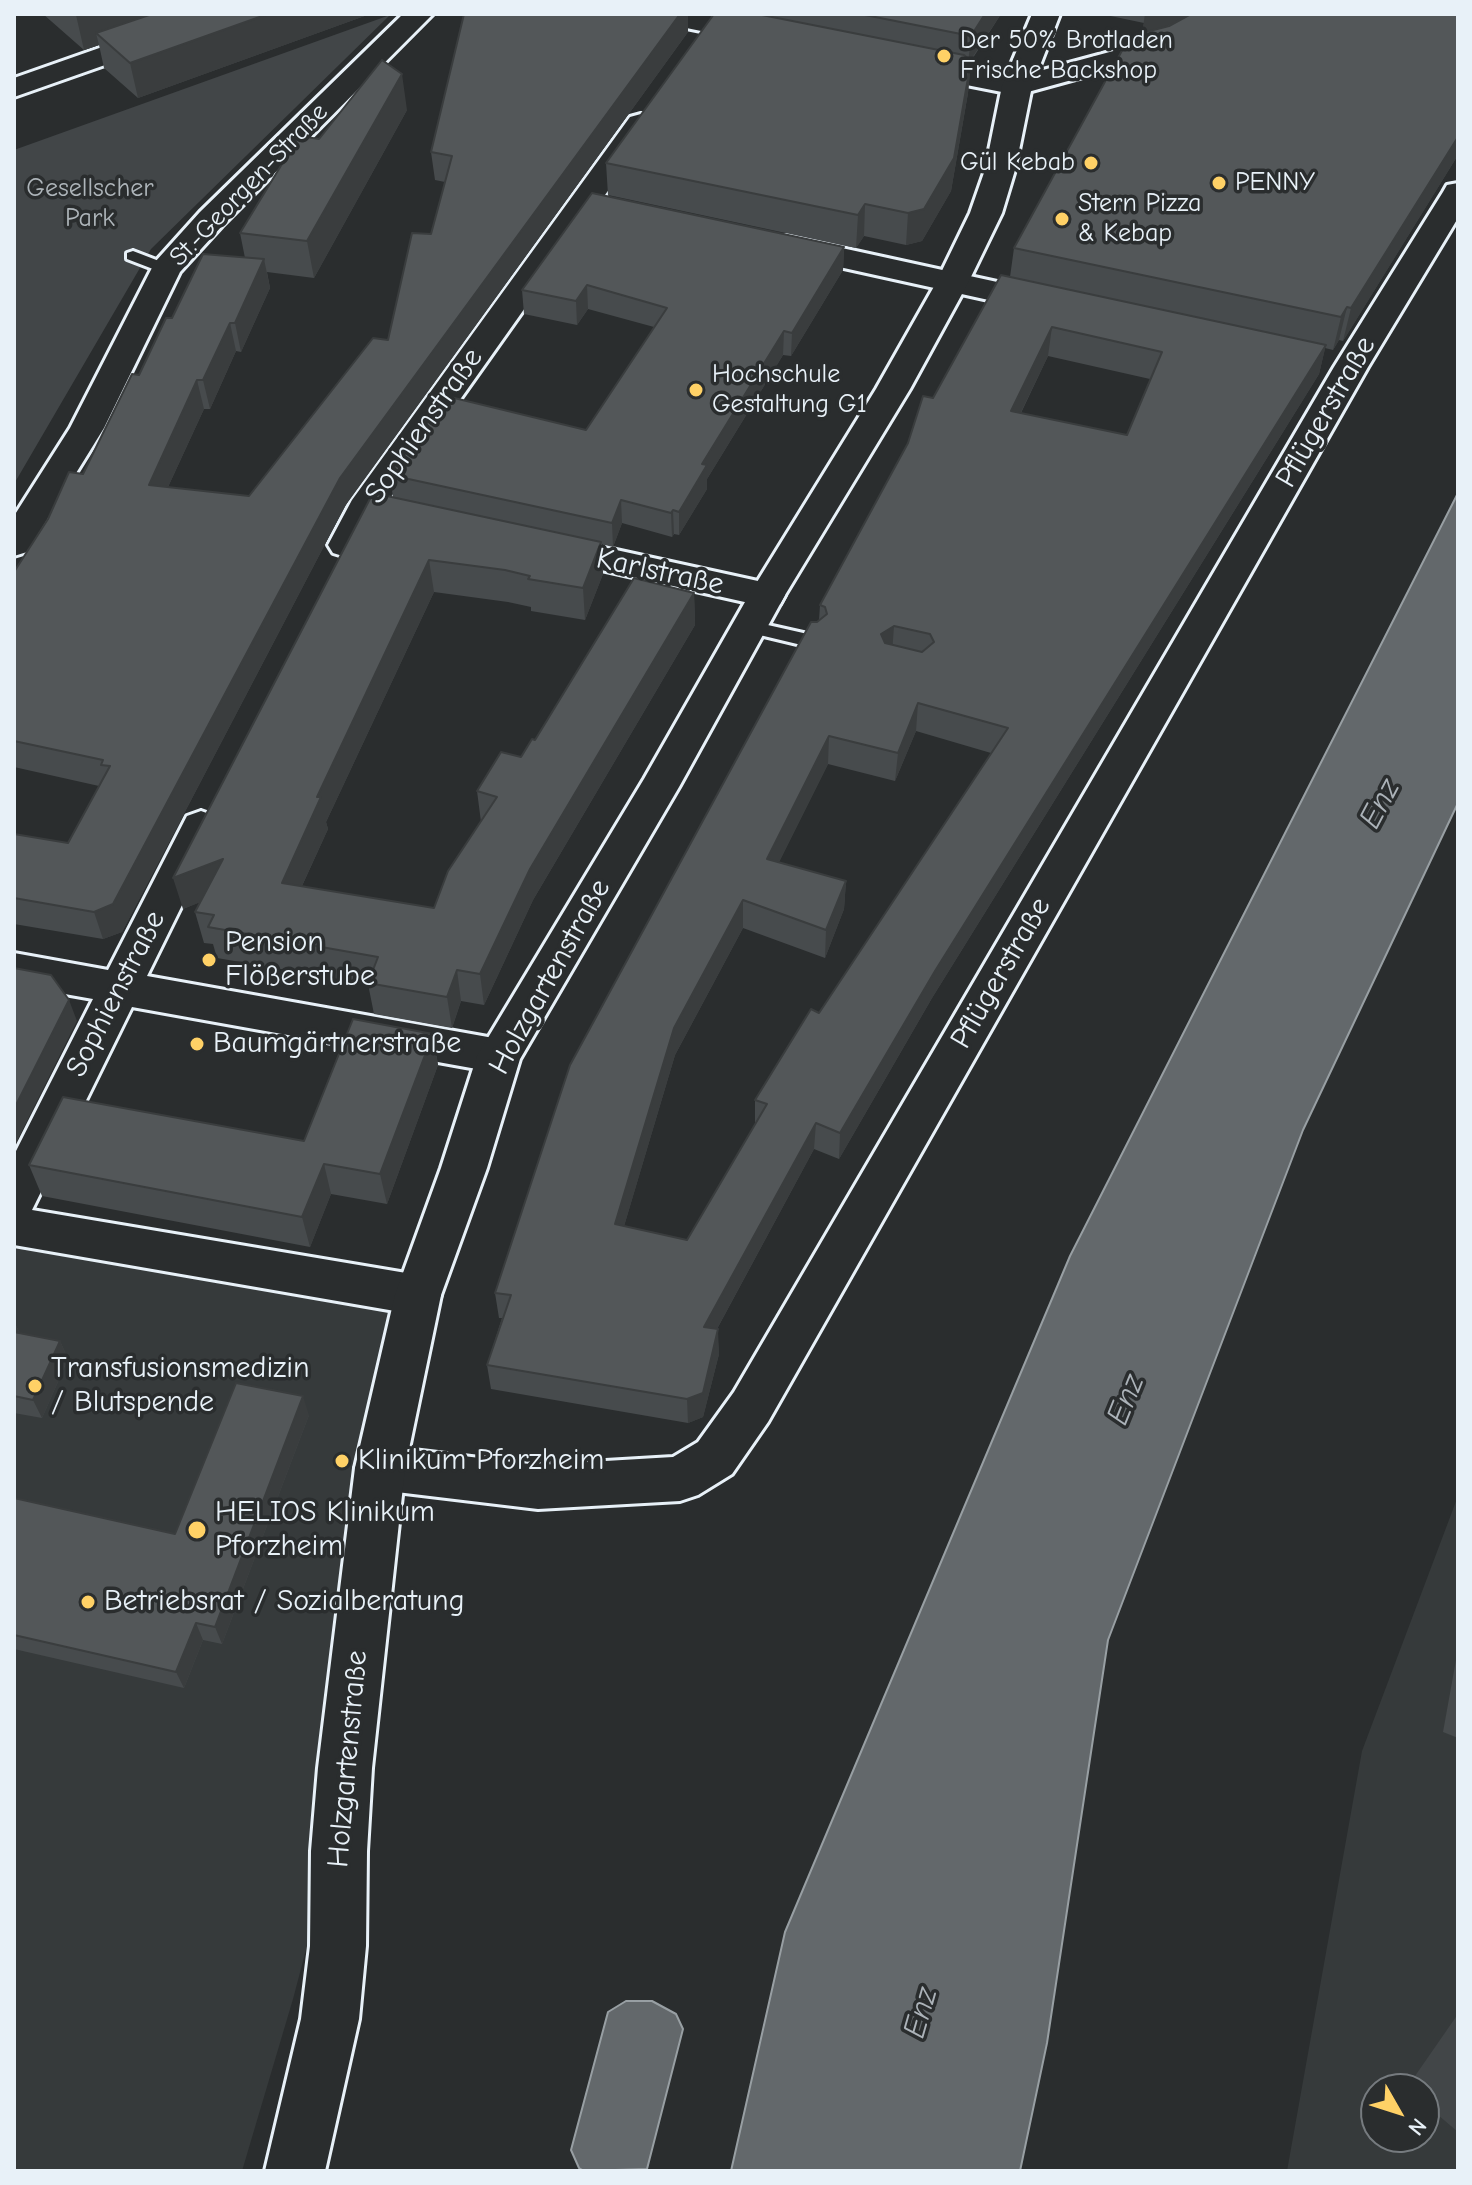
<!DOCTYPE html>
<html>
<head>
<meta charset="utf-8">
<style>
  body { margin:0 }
  #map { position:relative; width:1472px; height:2185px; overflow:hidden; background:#2a2d2e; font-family:"Comic Neue",sans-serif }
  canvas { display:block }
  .frame { position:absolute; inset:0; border:16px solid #e8f1f8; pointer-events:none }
  .north { position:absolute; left:1360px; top:2073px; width:80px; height:80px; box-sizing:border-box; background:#2a2d2e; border:2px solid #767b7f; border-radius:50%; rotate:129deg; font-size:22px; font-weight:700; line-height:32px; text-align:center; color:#e8f1f8 }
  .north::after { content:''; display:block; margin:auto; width:28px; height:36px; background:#ffd166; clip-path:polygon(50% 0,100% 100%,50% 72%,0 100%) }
</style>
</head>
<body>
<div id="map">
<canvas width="1472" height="2185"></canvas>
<div class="frame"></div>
<div class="north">N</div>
</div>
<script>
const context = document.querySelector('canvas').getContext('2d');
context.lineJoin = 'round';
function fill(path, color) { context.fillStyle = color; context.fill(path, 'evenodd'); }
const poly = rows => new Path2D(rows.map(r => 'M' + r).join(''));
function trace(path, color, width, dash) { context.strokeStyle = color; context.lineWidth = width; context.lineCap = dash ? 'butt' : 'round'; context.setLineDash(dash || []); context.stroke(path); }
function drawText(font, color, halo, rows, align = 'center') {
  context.font = font + ' "Comic Neue",sans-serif'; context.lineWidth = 7; context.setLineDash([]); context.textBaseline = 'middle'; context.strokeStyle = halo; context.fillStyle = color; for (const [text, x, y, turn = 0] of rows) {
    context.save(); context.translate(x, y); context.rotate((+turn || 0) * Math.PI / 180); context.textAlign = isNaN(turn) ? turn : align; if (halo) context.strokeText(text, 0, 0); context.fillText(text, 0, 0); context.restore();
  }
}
const built = poly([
  [14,1242,401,1303,357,1756,293,1999,242,2171,14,2171],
  [1458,1496,1458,2171,1287,2171,1362,1751],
  [1376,2089,1424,2089,1424,2137,1376,2137]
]);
const green = poly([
  [390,15,151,249,14,484,14,150],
  [1458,2014,1458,2132,1424,2103,1424,2089,1406,2089]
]);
const water = poly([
  [1458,493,1458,803,1303,1130,1108,1640,1047,2043,1020,2171,731,2171,785,1932,1070,1256,1458,493],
  [626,2001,652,2001,676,2014,683,2029,647,2169,584,2171,579,2168,571,2150,608,2012,626,2001]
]);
const lane = poly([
  [133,251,172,266,174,269,166,274,127,259,127,253,133,251],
  [750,621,821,637,823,642,814,648,743,631,741,627,743,623,750,621]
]);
const street = poly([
  [403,14,433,14,222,226,180,272,104,428,27,552,14,556,14,516,70,428,155,262,200,212,403,14],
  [643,14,701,14,775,29,779,35,775,41,765,44,657,22,647,20,643,14],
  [1196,14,1231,14,1227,20,1163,55,1017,95,911,74,901,71,896,65,901,59,911,56,1017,77,1143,43,1196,14],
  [641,114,652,117,656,123,381,511,359,553,346,557,333,553,328,545,352,500,630,117,641,114],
  [1458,183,1458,218,1368,367,768,1422,732,1474,698,1495,680,1501,538,1509,380,1490,363,1484,355,1468,363,1452,380,1446,538,1465,673,1457,698,1442,734,1392,1334,367,1443,192,1447,185,1458,183],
  [787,236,1052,294,1064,297,1068,304,1064,311,1052,314,776,253,771,246,776,239,787,236],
  [543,534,767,583,780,586,785,595,780,604,767,607,530,554,525,546,530,538,543,534],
  [201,811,215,816,221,826,147,976,499,1039,514,1044,521,1056,514,1068,499,1073,132,1007,32,1210,418,1275,435,1281,441,1295,435,1309,418,1315,14,1245,14,1155,93,999,14,985,14,953,108,970,187,816,201,811]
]);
const secondary = poly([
  [196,14,237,14,233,20,14,97,14,78,196,14]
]);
const primary = poly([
  [1032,14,1060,14,1032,86,1015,170,1002,213,968,283,910,389,785,595,679,787,520,1059,487,1168,441,1295,405,1468,372,1768,367,1851,366,1946,359,2019,325,2171,265,2171,301,2019,310,1946,311,1851,318,1768,355,1468,395,1295,441,1168,477,1056,644,779,749,595,876,389,936,283,970,213,985,170,1002,86,1032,14]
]);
const wall = poly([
  [43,14,370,14,138,98,104,68,99,45,84,50],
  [464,14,688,14,688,32,345,506,122,932,103,939,14,924,14,834,68,843,99,786,14,767,14,572,83,474,172,318,245,258,240,233,319,139,407,110,314,278,267,272,270,288,241,352,236,351,210,409,204,409,168,487,249,496,388,340,431,234,445,182,435,180,431,152],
  [714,14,1001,14,971,61,968,93,951,191,922,241,906,245,864,236,856,248,608,195,606,163],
  [1101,14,1190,14,1166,27,1458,14,1458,155,1343,341,1339,340,1333,350,1325,348,1319,374,932,998,839,1159,814,1149,717,1329,719,1354,703,1417,688,1423,491,1389,487,1365,502,1318,499,1318,495,1293,817,622,819,620,820,605,933,398,1010,277,1014,248,1142,33,1144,23],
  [1048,356,1150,379,1127,435,1021,413],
  [916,731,991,753,819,1013,755,1100,755,1125,687,1240,624,1226,675,1055,743,928,825,958,844,909,846,881,779,862,828,764,895,781],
  [844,247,843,270,791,356,783,355,707,479,707,489,679,535,674,534,672,537,622,523,613,547,601,544,603,574,585,620,531,611,531,607,508,602,434,592,326,822,328,829,302,886,434,908,481,822,477,791,521,757,535,740,694,593,695,625,533,900,484,1005,461,1001,452,1028,374,1014,368,984,217,958,213,944,204,943,195,912,200,902,183,909,393,498,390,475,586,430,654,327,588,309,577,325,524,314,522,290],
  [433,1034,438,1065,387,1204,331,1194,310,1247,42,1196,29,1165,304,1141],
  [14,1323,15,1324,20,1333,60,1341,68,1359,42,1418,14,1413],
  [309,1415,222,1644,203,1640,184,1688,14,1649,14,1498,175,1534],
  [1458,1657,1458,1738,1443,1732,1456,1660]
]);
const shadedWall = poly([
  [79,14,187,14,96,33,99,45,84,50,76,15],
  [268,14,370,14,138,98,130,63],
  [680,14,688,14,688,32,345,506,122,932,103,939,94,912,340,478],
  [985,14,1001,14,968,64,971,36],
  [1145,14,1190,14,1141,40],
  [971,61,968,93,951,191,922,241,906,245,908,213],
  [402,74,407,110,314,278,307,241],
  [1458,137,1458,155,1343,341,1351,308],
  [865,204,864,236,856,248,858,215],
  [844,247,843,270,791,356,792,333],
  [264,259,270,288,241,352,235,323],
  [587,285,588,309,577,325,576,301],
  [1347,307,1339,340,1333,350,1341,317],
  [230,323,236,351,210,409,203,380],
  [1052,327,1048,356,1008,439,1011,411],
  [784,331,783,355,707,479,707,489,679,535,679,512,702,464],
  [1326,345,1319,374,932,998,839,1159,840,1133,935,971],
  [197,380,204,409,156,513,149,485],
  [621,500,622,523,613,547,612,523],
  [673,510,674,534,672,537,671,513],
  [601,542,603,574,585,620,583,588],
  [429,560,434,592,326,822,328,829,289,914,282,883,317,797],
  [694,593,695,625,533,900,484,1005,480,974,530,869],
  [894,626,892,654,881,634],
  [918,703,916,731,895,781,898,753],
  [829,736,828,764,767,886,767,859],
  [223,859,231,890,183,909,173,878],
  [846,881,844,909,825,958,826,930],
  [743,900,743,928,675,1055,617,1250,615,1224,674,1028],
  [457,970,461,1001,452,1028,447,997],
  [69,1000,77,1021,14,1147,14,1109],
  [433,1034,438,1065,387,1204,380,1174],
  [816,1123,814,1149,705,1351,704,1327],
  [324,1164,331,1194,310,1247,302,1217],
  [15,1324,25,1342,14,1335,14,1327],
  [718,1329,719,1354,703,1417,688,1423,687,1399],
  [60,1341,68,1359,42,1418,33,1400],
  [303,1396,309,1415,222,1644,215,1627],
  [196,1623,203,1640,184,1688,176,1672]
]);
const building = poly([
  [152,14,268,14,130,63,96,33,152,14],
  [464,14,680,14,340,478,113,904,94,912,14,898,14,834,68,843,110,766,101,765,103,760,14,741,14,572,48,519,69,472,83,474,132,374,139,375,166,318,172,318,203,254,264,259,235,323,230,323,203,380,197,380,149,485,249,496,373,338,388,340,412,233,431,234,452,156,431,152,464,14],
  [714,14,757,14,964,55,971,61,954,158,924,209,908,213,865,204,858,215,606,163,714,14],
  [860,14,985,14,971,36,860,14],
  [1191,14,1458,14,1458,137,1351,308,1347,307,1341,317,1014,248,1130,36,1169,26,1191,14],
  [382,60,402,74,307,241,240,233,299,136,319,139,382,60],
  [592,193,844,247,792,333,784,331,702,464,707,465,679,512,673,510,671,513,621,500,612,523,390,475,446,396,586,430,667,308,587,285,576,301,522,290,592,193],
  [1001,275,1326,345,935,971,840,1133,816,1123,704,1327,718,1329,703,1393,687,1399,487,1365,511,1295,495,1293,570,1065,811,622,817,622,827,614,825,607,820,605,908,443,923,396,933,398,1001,275],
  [1052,327,1162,352,1127,435,1011,411,1052,327],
  [894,626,930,634,934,642,922,652,885,643,881,634,894,626],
  [918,703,1008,728,819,1013,811,1009,755,1100,767,1104,687,1240,615,1224,674,1028,743,900,826,930,846,881,767,859,829,736,898,753,918,703],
  [373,493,601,542,583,588,528,579,530,576,505,570,429,560,317,797,321,797,282,883,434,908,448,871,497,797,477,791,501,752,521,757,532,739,535,740,634,578,694,593,530,869,480,974,457,970,447,997,368,983,378,957,208,927,214,915,195,912,223,859,173,878,373,493],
  [14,968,51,975,69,1000,14,1109,14,968],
  [353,1019,433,1034,380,1174,324,1164,302,1217,29,1165,63,1097,304,1141,353,1019],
  [14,1332,60,1341,33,1400,14,1396,14,1332],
  [236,1383,303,1396,215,1627,196,1623,176,1672,14,1635,14,1498,175,1534,236,1383]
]);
const markers = [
  [944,56,8,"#ffd166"],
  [1091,163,8,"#ffd166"],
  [1219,183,8,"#ffd166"],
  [1062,219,8,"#ffd166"],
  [696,390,8,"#ffd166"],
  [209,960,8,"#ffd166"],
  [197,1044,8,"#ffd166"],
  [35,1386,8,"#ffd166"],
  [342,1461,8,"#ffd166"],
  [197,1530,10,"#ffd166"],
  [88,1602,8,"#ffd166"]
];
const farPoinames = [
  ["Der 50% Brotladen",960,41],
  ["Frische Backshop",960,71],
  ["Gül Kebab",1075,163,"right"],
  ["PENNY",1235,183],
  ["Stern Pizza",1078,204],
  ["& Kebap",1078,234],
  ["Hochschule",712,375],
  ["Gestaltung G1",712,405]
];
const farStreetnames = [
  ["St.-Georgen-Straße",249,185,-46]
];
const farParknames = [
  ["Gesellscher",90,189],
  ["Park",90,219]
];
const streetNames = [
  ["Pflügerstraße",1326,412,-60],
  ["Sophienstraße",424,426,-55],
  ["Karlstraße",660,572,12],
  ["Pflügerstraße",1001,973,-60],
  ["Holzgartenstraße",550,977,-61],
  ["Sophienstraße",116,994,-63],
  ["Holzgartenstraße",348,1759,-85]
];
const poiNames = [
  ["Pension",225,943],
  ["Flößerstube",225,977],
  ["Baumgärtnerstraße",213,1044],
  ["Transfusionsmedizin",51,1369],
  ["/ Blutspende",51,1403],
  ["Klinikum Pforzheim",358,1461],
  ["HELIOS Klinikum",215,1513],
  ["Pforzheim",215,1547],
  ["Betriebsrat / Sozialberatung",104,1602]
];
const waterNames = [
  ["Enz",1380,804,-62],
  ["Enz",1126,1400,-68],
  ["Enz",921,2013,-74]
];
fill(built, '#363a3b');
fill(green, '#424648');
fill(water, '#63686b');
trace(water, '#989fa3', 2);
trace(lane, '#e8f1f8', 6);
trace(street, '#e8f1f8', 6);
trace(secondary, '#e8f1f8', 6);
trace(primary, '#e8f1f8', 6);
fill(lane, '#2a2d2e');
fill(street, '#2a2d2e');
fill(secondary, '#2a2d2e');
fill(primary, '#2a2d2e');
fill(wall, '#474b4d');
fill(shadedWall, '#3a3d3e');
fill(building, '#535759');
trace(building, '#3a3d3e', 2);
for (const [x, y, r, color] of markers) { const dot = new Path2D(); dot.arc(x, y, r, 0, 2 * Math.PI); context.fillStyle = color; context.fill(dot); trace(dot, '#2a2d2e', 3); }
drawText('26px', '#e8f1f8', '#2a2d2e', farPoinames, 'left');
drawText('26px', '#e8f1f8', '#2a2d2e', farStreetnames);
drawText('26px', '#aeb5ba', '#2a2d2e', farParknames);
drawText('30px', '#e8f1f8', '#2a2d2e', streetNames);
drawText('30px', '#e8f1f8', '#2a2d2e', poiNames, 'left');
drawText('italic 32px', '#acb3b9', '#2a2d2e', waterNames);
</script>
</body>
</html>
